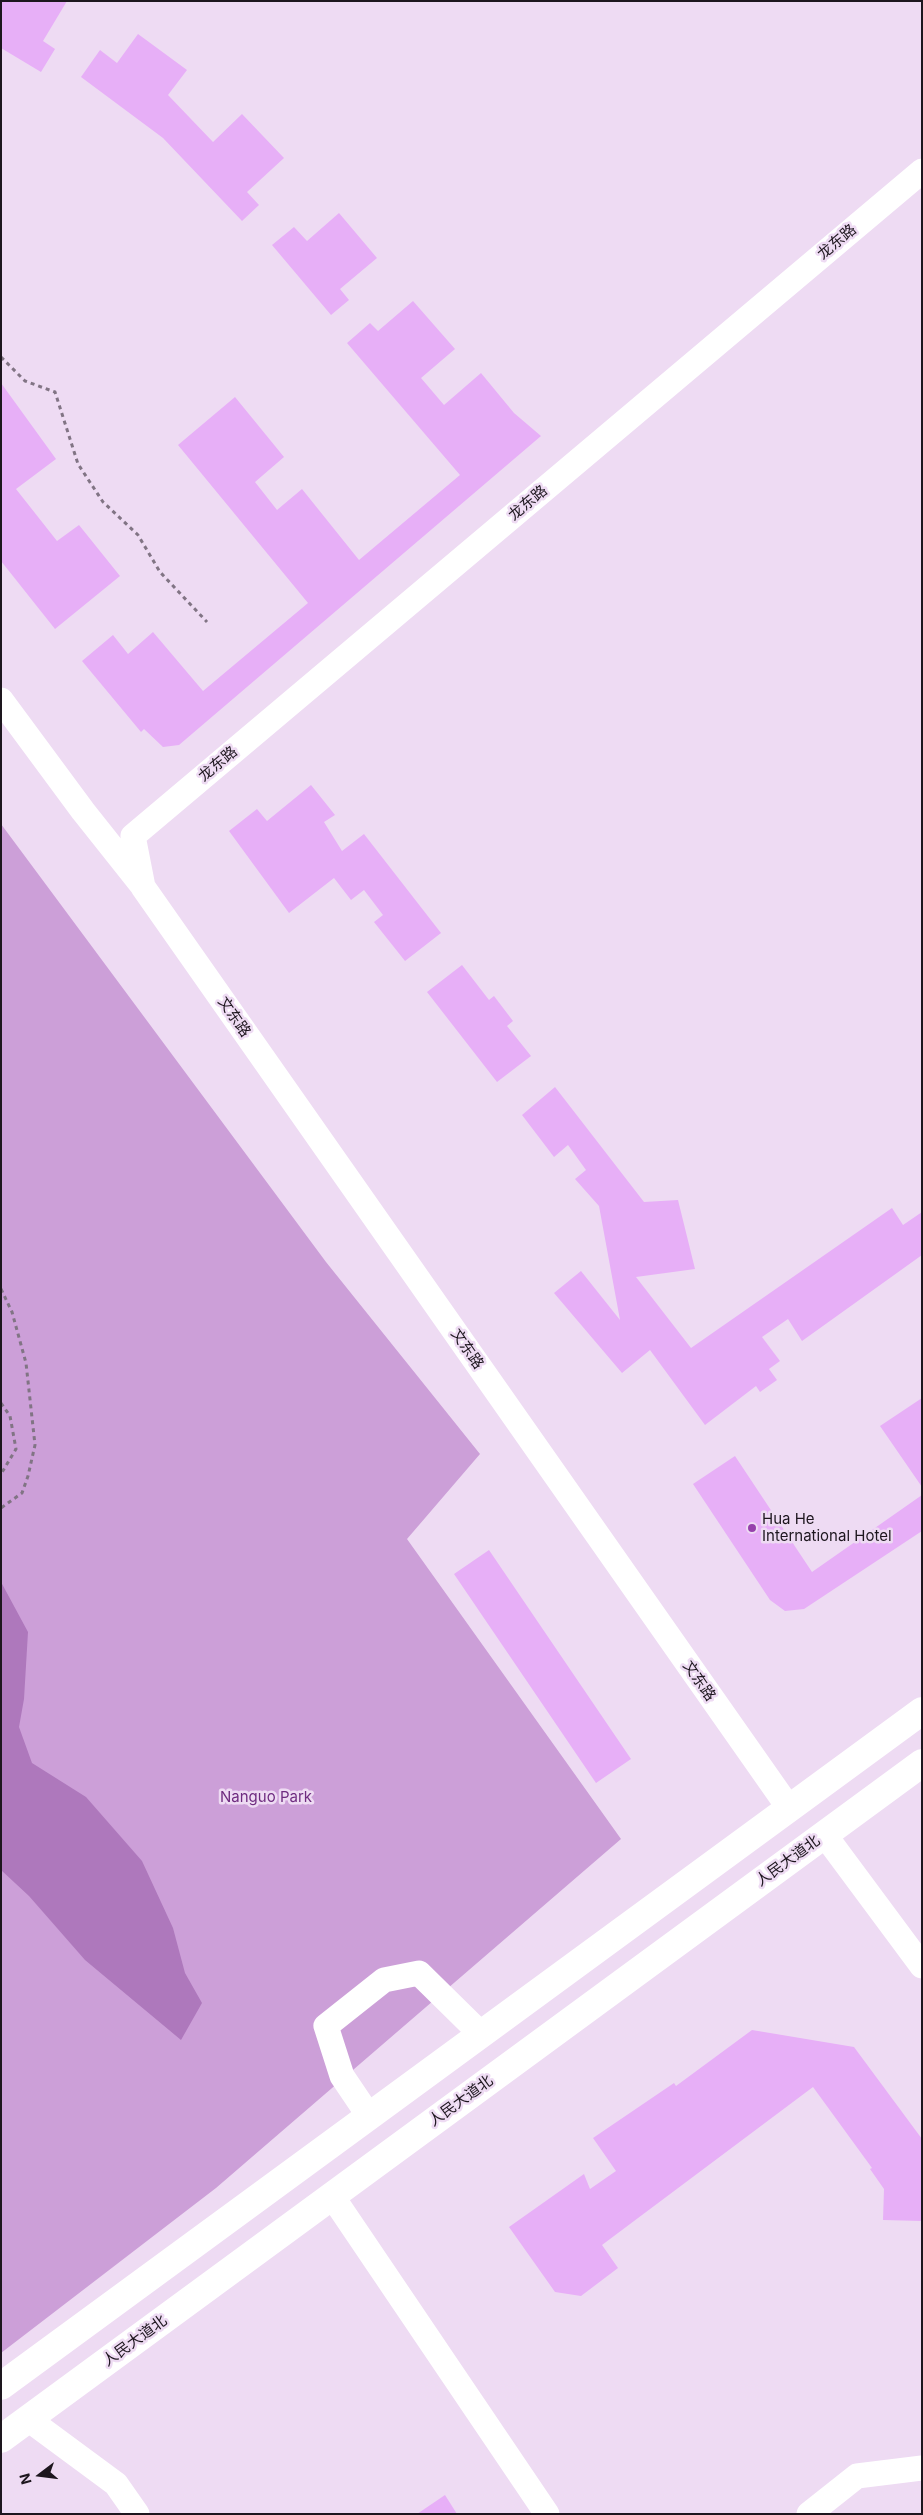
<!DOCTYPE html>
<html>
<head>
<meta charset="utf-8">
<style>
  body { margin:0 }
  #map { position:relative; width:923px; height:2515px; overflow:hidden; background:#eedbf3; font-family:Inter,sans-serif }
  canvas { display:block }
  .frame { position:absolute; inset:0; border:2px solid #1d161e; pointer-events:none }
  .north { position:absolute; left:15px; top:2450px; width:50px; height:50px; -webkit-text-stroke:4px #eedbf3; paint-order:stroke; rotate:255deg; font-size:14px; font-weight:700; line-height:20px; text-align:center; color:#1d161e }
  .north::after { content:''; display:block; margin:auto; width:18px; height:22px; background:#1d161e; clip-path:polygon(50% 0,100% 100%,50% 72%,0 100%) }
</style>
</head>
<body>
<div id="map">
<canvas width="923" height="2515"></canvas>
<div class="frame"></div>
<div class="north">N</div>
</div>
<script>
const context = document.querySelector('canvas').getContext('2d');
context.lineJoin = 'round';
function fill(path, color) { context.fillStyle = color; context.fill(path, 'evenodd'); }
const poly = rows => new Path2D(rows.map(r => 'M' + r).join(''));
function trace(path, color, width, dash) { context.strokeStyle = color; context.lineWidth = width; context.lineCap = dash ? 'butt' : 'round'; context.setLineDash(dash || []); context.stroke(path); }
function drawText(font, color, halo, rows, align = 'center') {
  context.font = font + ' Inter,"Noto Sans SC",sans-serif'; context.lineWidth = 5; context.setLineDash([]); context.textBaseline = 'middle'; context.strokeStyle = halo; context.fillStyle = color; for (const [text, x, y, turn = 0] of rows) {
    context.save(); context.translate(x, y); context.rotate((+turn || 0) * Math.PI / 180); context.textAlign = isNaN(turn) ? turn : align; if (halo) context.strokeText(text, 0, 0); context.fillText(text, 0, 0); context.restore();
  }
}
const green = poly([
  [1,824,326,1262,480,1454,407,1539,621,1839,216,2188,1,2353]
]);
const water = poly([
  [1,1582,28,1632,24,1699,19,1727,32,1763,86,1797,142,1861,173,1928,185,1973,202,2003,181,2040,85,1960,29,1896,1,1870]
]);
const building = poly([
  [1,1,67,1,43,41,55,49,41,72,1,48],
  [138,34,187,70,168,95,213,142,242,114,284,158,247,192,259,205,242,221,163,138,81,77,100,50,117,63],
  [339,213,377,258,340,289,349,300,331,315,272,245,294,227,307,241],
  [413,301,455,349,421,378,444,405,481,373,514,413,541,436,179,745,163,747,144,729,141,732,82,661,113,635,128,654,153,632,203,691,308,603,178,445,235,397,284,457,255,482,277,510,302,489,359,560,460,475,347,343,370,323,378,331],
  [1,383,56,459,16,489,57,541,79,525,120,576,55,629,1,561],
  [311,785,335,815,324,822,342,851,364,834,441,933,405,961,374,922,383,915,364,890,351,900,334,878,289,913,229,831,257,809,267,821],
  [462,965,489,1000,494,996,513,1021,507,1026,531,1056,497,1082,427,992],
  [555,1087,644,1202,678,1200,695,1269,636,1277,691,1348,892,1208,903,1225,922,1212,922,1255,802,1341,788,1319,762,1337,780,1361,769,1369,777,1380,760,1392,756,1386,705,1425,650,1350,622,1373,554,1293,581,1271,620,1320,599,1206,575,1179,586,1170,568,1145,554,1157,522,1115],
  [922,1398,922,1487,880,1426],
  [735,1456,812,1572,922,1495,922,1531,804,1609,785,1611,770,1600,693,1484],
  [489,1550,631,1759,596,1783,454,1574],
  [752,2030,854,2047,922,2139,922,2221,883,2220,884,2189,870,2169,872,2168,813,2087,602,2245,618,2268,581,2296,555,2292,509,2227,584,2174,590,2189,616,2171,593,2138,674,2083,676,2086],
  [445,2495,457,2514,417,2514]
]);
const path = poly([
  [1,357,25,381,55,392,78,464,103,502,138,535,160,572,207,622],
  [1,1289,12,1312,26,1363,35,1445,28,1476,22,1493,1,1508],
  [1,1403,10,1416,16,1449,1,1474]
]);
const minor = poly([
  [1,700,83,811,141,884],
  [789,1808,143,887,133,836,922,171],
  [824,1834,922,1966],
  [369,2116,342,2076,326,2026,384,1980,419,1973,481,2034],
  [332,2196,547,2514],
  [28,2419,116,2484,137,2514],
  [809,2514,857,2476,922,2468]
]);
const major = poly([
  [1,2386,922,1711],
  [1,2439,922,1763]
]);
const markers = [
  [752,1528,5,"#9640ac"]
];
const streetNames = [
  ["龙东路",837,242,-40],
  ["龙东路",528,503,-40],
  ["龙东路",218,764,-40],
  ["文东路",234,1017,55],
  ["文东路",467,1349,55],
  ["文东路",699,1681,55],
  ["人民大道北",788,1861,-36],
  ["人民大道北",461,2101,-36],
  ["人民大道北",135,2341,-36]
];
const poiNames = [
  ["Hua He",762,1519],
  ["International Hotel",762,1536]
];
const parkNames = [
  ["Nanguo Park",266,1797]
];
fill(green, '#cc9fd8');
fill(water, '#ae78bc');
fill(building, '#e7aff7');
trace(path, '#817484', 3, [4, 4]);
trace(minor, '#fff', 25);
trace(major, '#fff', 28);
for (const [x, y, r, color] of markers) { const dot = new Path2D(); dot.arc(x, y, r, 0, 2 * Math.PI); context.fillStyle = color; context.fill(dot); trace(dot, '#eedbf3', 2); }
drawText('15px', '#1d161e', '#eedbf3', streetNames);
drawText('15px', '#1d161e', '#eedbf3', poiNames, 'left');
drawText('15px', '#6f2c80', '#eedbf3', parkNames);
</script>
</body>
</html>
